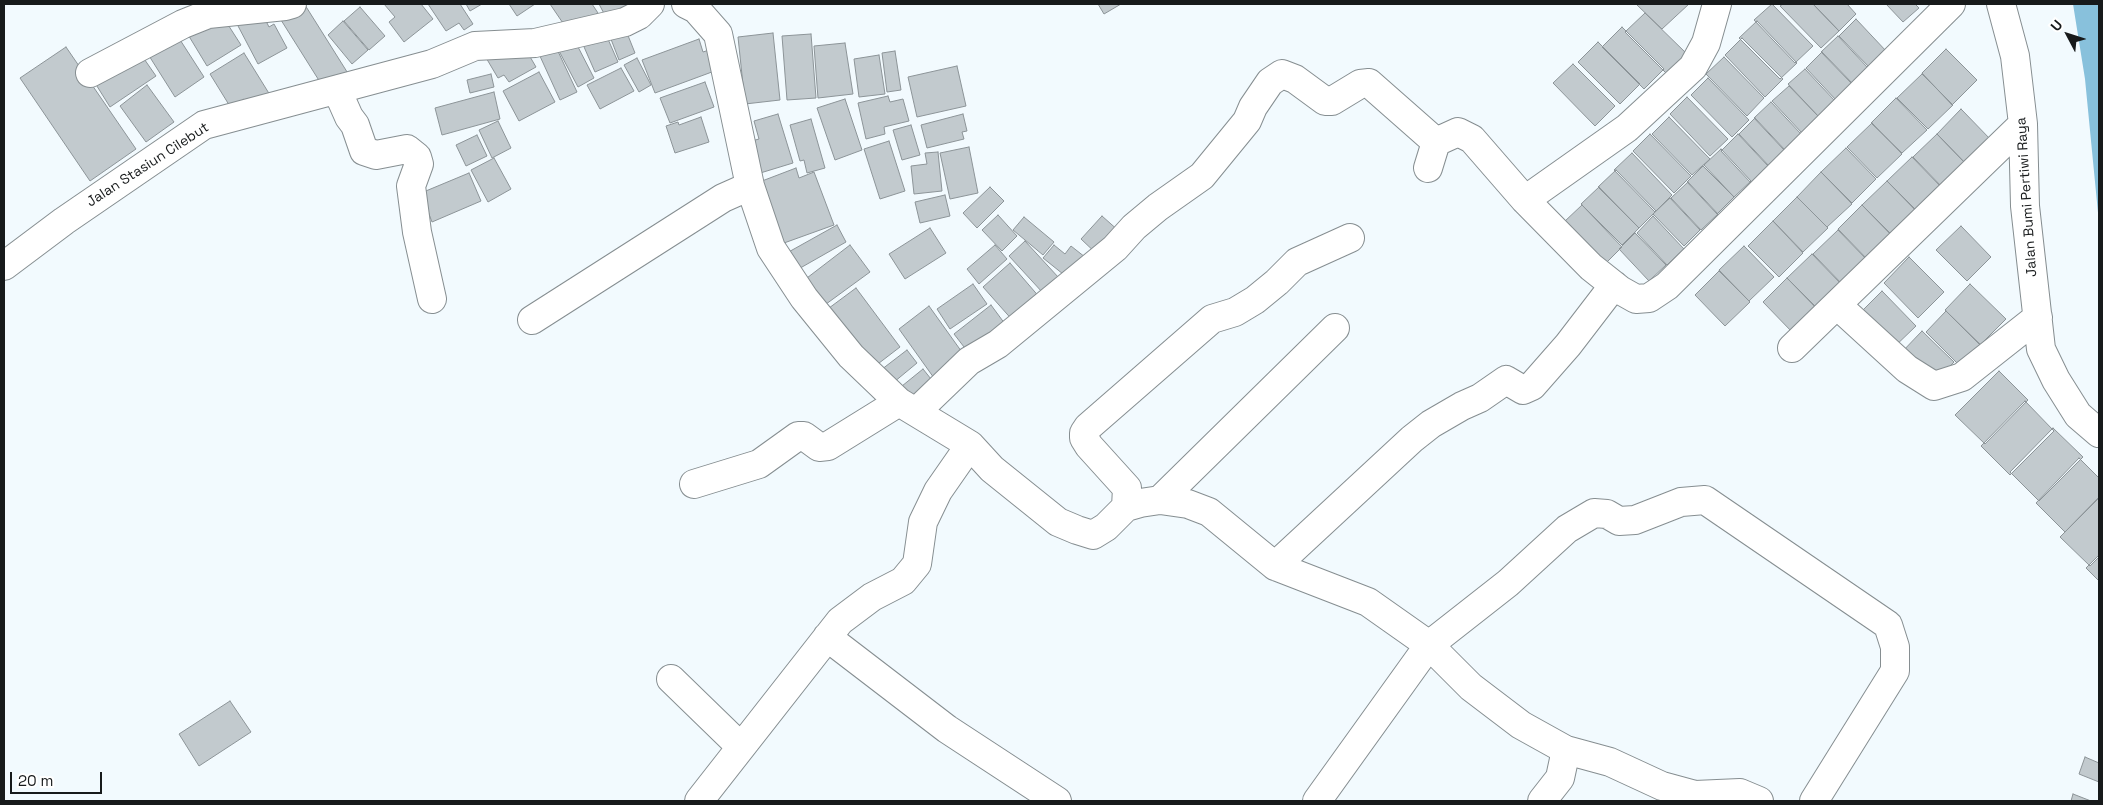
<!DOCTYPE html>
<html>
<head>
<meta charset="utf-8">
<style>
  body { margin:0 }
  #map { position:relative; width:2103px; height:805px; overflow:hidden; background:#f2fafe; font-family:"Space Grotesk",sans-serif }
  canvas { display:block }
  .frame { position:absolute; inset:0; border:5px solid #171a1b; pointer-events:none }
  .north { position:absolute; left:2043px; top:10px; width:50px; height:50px; -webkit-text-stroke:4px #fff; paint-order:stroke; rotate:310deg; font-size:14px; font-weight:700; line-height:20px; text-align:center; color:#171a1b }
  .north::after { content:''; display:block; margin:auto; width:18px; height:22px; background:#171a1b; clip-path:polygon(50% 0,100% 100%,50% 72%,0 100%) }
  .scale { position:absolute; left:10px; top:772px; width:92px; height:22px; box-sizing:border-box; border:2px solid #171a1b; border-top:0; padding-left:6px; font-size:15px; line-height:18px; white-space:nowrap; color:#171a1b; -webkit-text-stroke:4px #fff; paint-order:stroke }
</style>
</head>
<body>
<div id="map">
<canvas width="2103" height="805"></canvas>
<div class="frame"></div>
<div class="north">U</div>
<div class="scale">20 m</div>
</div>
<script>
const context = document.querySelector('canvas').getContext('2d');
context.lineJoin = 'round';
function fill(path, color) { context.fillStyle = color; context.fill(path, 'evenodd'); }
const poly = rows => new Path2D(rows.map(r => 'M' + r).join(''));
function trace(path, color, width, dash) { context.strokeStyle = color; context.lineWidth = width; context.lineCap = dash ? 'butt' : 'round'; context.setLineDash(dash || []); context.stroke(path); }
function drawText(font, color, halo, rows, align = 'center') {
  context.font = font + ' "Space Grotesk",sans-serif'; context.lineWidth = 4.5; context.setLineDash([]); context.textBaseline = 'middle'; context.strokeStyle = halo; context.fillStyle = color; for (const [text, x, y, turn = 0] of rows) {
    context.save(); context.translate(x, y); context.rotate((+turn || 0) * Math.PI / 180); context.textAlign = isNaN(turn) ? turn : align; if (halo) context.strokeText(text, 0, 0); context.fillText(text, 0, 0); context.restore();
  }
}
const water = poly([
  [2073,4,2099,4,2099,223,2085,79]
]);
const building = poly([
  [384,4,421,4,433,19,404,42,389,22,395,17,384,4],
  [428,4,460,4,473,24,464,30,459,23,446,31,428,4],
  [466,4,482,4,470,11,466,4],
  [509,4,535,4,517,16,509,4],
  [550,4,592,4,598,13,569,32,550,4],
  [599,4,635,4,609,23,599,4],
  [1098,4,1121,4,1104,14,1098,4],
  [1636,4,1689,4,1662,29,1636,4],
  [1772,4,1813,46,1795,63,1754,20,1772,4],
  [1783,4,1813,4,1839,31,1821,48,1780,6,1783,4],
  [1813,4,1847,4,1856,14,1839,31,1813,4],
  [1886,4,1915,4,1919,8,1903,22,1886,4],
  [305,5,349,75,325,90,281,20,305,5],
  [360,7,385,36,369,50,344,21,360,7],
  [261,11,269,27,274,24,287,48,258,64,237,24,261,11],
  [1645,13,1687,54,1667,74,1625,32,1645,13],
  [1856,19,1887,52,1870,68,1839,36,1856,19],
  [225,20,241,45,207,66,187,33,225,20],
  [343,21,368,50,352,64,328,35,343,21],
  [1757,21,1797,63,1780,79,1739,38,1757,21],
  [1622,27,1664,69,1644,89,1602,47,1622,27],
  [625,28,635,53,619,60,609,34,625,28],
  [604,30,618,62,595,72,581,40,604,30],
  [175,32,204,77,175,97,146,51,175,32],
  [773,33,780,100,745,104,738,37,773,33],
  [811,34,816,98,787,100,782,36,811,34],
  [1838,36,1868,68,1852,84,1821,52,1838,36],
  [1742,38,1783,79,1765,97,1725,55,1742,38],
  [699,39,703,52,712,49,720,69,655,93,642,60,699,39],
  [1598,42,1640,84,1620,104,1578,62,1598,42],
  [576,43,594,78,578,87,559,51,576,43],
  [845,43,853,94,818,98,814,46,845,43],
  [66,47,136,149,90,181,20,78,66,47],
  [556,47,577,92,560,100,539,54,556,47],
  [1946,49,1977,80,1952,105,1922,73,1946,49],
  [895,51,901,90,887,92,882,53,895,51],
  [1822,52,1853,84,1836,100,1806,68,1822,52],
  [140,53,156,76,110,107,95,83,140,53],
  [244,53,270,95,249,108,244,99,231,108,210,74,244,53],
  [529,55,536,67,509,82,504,75,498,78,485,56,529,55],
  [879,55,885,94,859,97,854,59,879,55],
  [1724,57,1764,98,1747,116,1706,74,1724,57],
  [637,58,651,85,639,92,624,65,637,58],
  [1573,64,1615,106,1595,126,1553,83,1573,64],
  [957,66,966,106,917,117,908,77,957,66],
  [621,68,634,91,600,109,587,85,621,68],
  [1805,69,1835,101,1818,116,1788,84,1805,69],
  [539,72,555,102,519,121,503,91,539,72],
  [491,74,494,87,470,93,467,80,491,74],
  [1922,74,1953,105,1928,129,1897,98,1922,74],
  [1708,78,1749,120,1732,137,1691,95,1708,78],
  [705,82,714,107,670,123,660,98,705,82],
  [147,85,174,122,146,142,120,106,147,85],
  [1789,86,1819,117,1802,133,1772,101,1789,86],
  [494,92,500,119,442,135,435,108,494,92],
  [888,96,890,102,903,99,909,121,884,127,885,134,866,139,858,103,888,96],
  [1687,97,1728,139,1710,156,1670,114,1687,97],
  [1896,98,1927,130,1902,153,1871,123,1896,98],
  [845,99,862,150,835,160,817,108,845,99],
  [1771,102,1801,134,1784,150,1754,118,1771,102],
  [1961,109,1992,141,1967,165,1937,134,1961,109],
  [778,114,793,163,757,174,748,142,759,139,754,121,778,114],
  [963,114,967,131,962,132,964,139,927,148,921,125,963,114],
  [701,117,709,142,675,153,666,126,678,122,679,125,701,117],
  [1669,117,1710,159,1692,175,1652,134,1669,117],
  [1755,118,1785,150,1769,166,1739,134,1755,118],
  [811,119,825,168,807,173,804,160,800,161,790,125,811,119],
  [498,121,511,148,492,158,479,130,498,121],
  [1872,123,1902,154,1877,178,1847,147,1872,123],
  [911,125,920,155,902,160,893,130,911,125],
  [1650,134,1691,176,1674,193,1633,151,1650,134],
  [1738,134,1768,166,1751,183,1721,151,1738,134],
  [1937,134,1967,165,1943,188,1913,157,1937,134],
  [477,135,487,156,466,166,456,145,477,135],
  [889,141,905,191,880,199,864,149,889,141],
  [969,147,978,193,950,199,940,153,969,147],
  [1846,148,1876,179,1852,203,1821,172,1846,148],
  [1721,149,1751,181,1734,197,1704,165,1721,149],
  [938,152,942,191,914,194,911,166,927,164,925,153,938,152],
  [1632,153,1672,195,1655,212,1614,170,1632,153],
  [1912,157,1942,188,1917,212,1887,181,1912,157],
  [494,158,511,189,488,202,471,170,494,158],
  [1703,166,1734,197,1717,214,1687,182,1703,166],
  [796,168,799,178,814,172,834,225,784,243,762,181,796,168],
  [1616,170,1656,211,1639,228,1598,187,1616,170],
  [1821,172,1852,204,1827,227,1797,197,1821,172],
  [469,173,481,201,432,222,421,193,469,173],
  [1887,181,1918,212,1893,237,1862,205,1887,181],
  [1688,182,1718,214,1701,230,1671,198,1688,182],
  [990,187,1004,201,977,228,963,213,990,187],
  [1599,187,1639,228,1622,245,1581,204,1599,187],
  [945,195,950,216,920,223,915,202,945,195],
  [1797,197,1828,228,1803,252,1773,221,1797,197],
  [1670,198,1700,230,1684,246,1653,214,1670,198],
  [1582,205,1622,247,1605,264,1564,222,1582,205],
  [1862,205,1893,236,1868,260,1838,229,1862,205],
  [998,215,1017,236,1002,251,982,230,998,215],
  [1102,216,1120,232,1099,256,1081,239,1102,216],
  [1653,216,1684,249,1667,265,1637,233,1653,216],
  [1024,217,1054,242,1043,255,1013,230,1024,217],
  [1773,221,1803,253,1779,277,1748,246,1773,221],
  [837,225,846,242,795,271,785,254,837,225],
  [1961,226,1991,257,1967,281,1936,250,1961,226],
  [930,228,946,253,905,279,889,254,930,228],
  [1838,230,1868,261,1843,285,1813,254,1838,230],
  [1635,233,1666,265,1649,281,1619,249,1635,233],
  [1025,241,1059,278,1043,293,1009,256,1025,241],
  [850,245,870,272,822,307,803,281,850,245],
  [995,245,1007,259,979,284,967,269,995,245],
  [1054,245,1065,254,1071,246,1090,261,1073,282,1043,258,1054,245],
  [1744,246,1774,277,1749,301,1719,270,1744,246],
  [1812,254,1842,285,1817,309,1787,278,1812,254],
  [1909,257,1944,292,1918,318,1884,283,1909,257],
  [1010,263,1041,299,1015,323,983,287,1010,263],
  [1719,271,1750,302,1725,326,1695,295,1719,271],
  [1787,278,1818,309,1793,333,1763,302,1787,278],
  [973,284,987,304,950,329,937,309,973,284],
  [1970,284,2006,319,1980,345,1945,310,1970,284],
  [856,288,900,347,870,370,825,311,856,288],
  [1882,291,1916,326,1890,351,1856,317,1882,291],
  [991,305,1008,328,971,356,954,334,991,305],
  [929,306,964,355,934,378,899,329,929,306],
  [1946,311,1982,346,1961,367,1926,332,1946,311],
  [1922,331,1954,362,1933,384,1901,353,1922,331],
  [907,350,917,363,888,387,877,373,907,350],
  [923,369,935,384,910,406,902,386,923,369],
  [1999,371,2028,400,1985,444,1955,415,1999,371],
  [2025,401,2054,431,2010,475,1981,446,2025,401],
  [2053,428,2083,457,2039,501,2010,472,2053,428],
  [2079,458,2099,478,2099,497,2065,532,2036,503,2079,458],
  [2099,498,2099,557,2090,566,2060,537,2099,498],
  [2099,555,2099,581,2086,568,2099,555],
  [230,701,251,732,199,766,179,734,230,701],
  [2085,757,2099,763,2099,782,2079,774,2085,757],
  [2073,794,2091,801,2071,801,2073,794]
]);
const minor = poly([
  [686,4,696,9,718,34,750,186,771,248,804,298,851,356,899,402,970,445,992,469,1058,522,1077,530,1093,535,1106,527,1126,507,1140,503,1160,500,1188,504,1209,512,1275,566,1368,602,1429,645,1471,687,1521,725,1566,750,1560,778,1542,801],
  [2001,4,2015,56,2023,124,2025,206,2041,349,2056,380,2078,415,2099,433],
  [90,73,183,24,208,14,285,6,292,4],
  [337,90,349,117,355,125,364,151,376,155,407,149,417,157,419,164,411,186,417,232,432,299],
  [1428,168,1436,142,1458,132,1472,139,1525,200,1591,267,1620,290,1636,299,1649,298,1667,286,1951,4],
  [1525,200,1627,128,1693,67,1706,43,1717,4],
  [4,266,64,221,204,125,432,64,475,46,535,43,625,22,639,15,650,4],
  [1837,305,1907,369,1934,386,1962,377,2038,317],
  [532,320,723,198,750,186],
  [1792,348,2023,124],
  [917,411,969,361,998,344,1115,248,1134,227,1158,207,1202,176,1247,121,1253,107,1270,82,1282,74,1295,79,1325,101,1332,101,1360,84,1369,83,1436,142],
  [694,484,759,464,798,436,804,436,819,447,828,446,899,402],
  [1160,500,1335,328],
  [1126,507,1127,488,1089,446,1084,438,1084,433,1088,427,1212,319,1235,312,1255,300,1277,282,1297,262,1350,238],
  [1275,566,1412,439,1431,424,1462,406,1480,398,1506,380,1523,390,1532,386,1568,345,1614,285],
  [827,637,947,729,1057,801],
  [671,679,741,747],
  [1566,750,1610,762,1662,786,1695,795,1740,793,1759,801],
  [699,801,840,621,872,597,903,581,917,564,923,522,938,491,970,445],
  [1317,801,1429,645,1508,583,1567,529,1594,513,1607,514,1619,521,1635,520,1681,502,1705,500,1888,625,1895,647,1895,671,1814,801]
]);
const streetNames = [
  ["Jalan Stasiun Cilebut",148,165,-33],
  ["Jalan Bumi Pertiwi Raya",2027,197,-94]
];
fill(water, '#88c1dc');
fill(building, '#c2cace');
trace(building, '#8c9498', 1);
trace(minor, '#868e91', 30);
trace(minor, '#fff', 28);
drawText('14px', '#171a1b', '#fff', streetNames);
</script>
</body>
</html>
